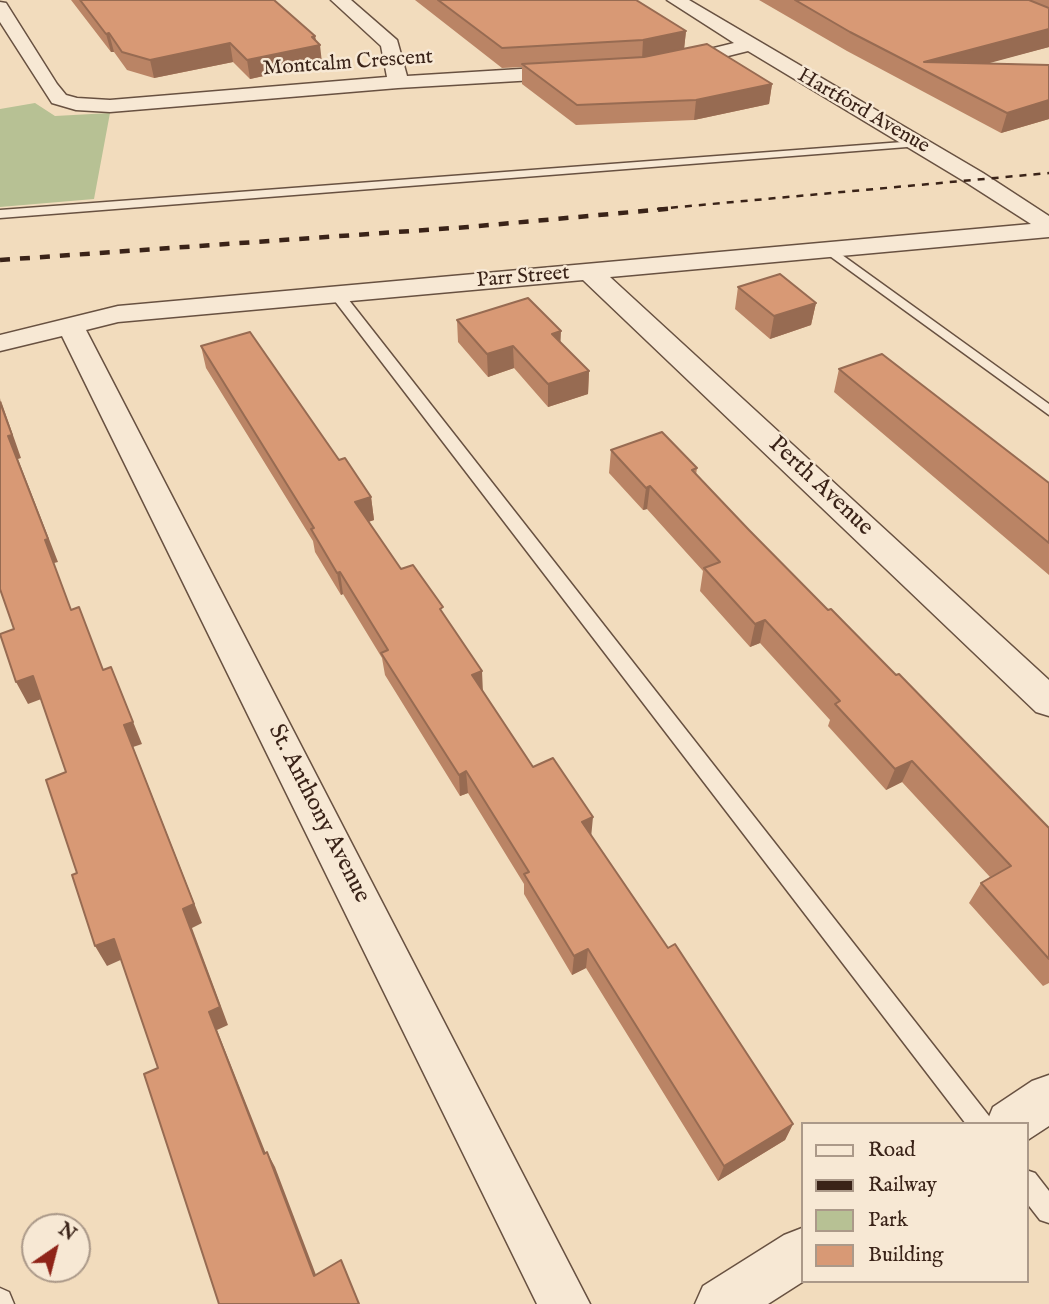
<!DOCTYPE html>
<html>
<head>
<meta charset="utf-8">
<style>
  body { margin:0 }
  #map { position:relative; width:1049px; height:1304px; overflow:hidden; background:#f2dcbd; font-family:"IM FELL English",serif }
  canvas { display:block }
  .legend { position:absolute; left:801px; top:1122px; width:228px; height:161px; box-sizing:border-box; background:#f7e8d4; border:2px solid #ab9989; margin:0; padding:9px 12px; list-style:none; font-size:21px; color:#3a2318 }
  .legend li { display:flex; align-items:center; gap:14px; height:35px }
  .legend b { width:35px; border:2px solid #ab9989 }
  .north { position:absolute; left:21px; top:1213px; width:70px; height:70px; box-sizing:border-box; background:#f7e8d4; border:2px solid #ab9989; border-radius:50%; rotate:35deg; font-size:19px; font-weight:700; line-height:28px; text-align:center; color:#3a2318 }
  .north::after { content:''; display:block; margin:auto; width:24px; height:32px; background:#8f2418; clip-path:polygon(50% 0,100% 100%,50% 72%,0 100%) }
</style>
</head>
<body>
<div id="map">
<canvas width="1049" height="1304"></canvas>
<ul class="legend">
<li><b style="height:9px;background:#f7e8d4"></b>Road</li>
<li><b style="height:9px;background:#3a2318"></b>Railway</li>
<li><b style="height:19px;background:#b7c194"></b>Park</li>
<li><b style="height:19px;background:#d89975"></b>Building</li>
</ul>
<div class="north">N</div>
</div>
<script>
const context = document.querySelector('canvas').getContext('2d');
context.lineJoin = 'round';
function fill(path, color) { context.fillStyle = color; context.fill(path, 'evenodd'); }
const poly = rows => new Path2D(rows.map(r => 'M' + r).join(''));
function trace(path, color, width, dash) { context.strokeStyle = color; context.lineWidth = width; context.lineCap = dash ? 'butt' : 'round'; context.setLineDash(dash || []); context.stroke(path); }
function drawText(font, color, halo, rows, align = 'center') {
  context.font = font + ' "IM FELL English",serif'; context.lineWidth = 5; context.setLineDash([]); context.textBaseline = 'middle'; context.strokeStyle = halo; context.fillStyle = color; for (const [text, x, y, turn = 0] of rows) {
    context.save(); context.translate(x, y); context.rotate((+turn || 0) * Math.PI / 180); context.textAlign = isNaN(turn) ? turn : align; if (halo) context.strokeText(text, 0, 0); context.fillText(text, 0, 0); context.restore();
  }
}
const green = poly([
  [35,103,55,116,110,113,94,199,0,207,0,109]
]);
const lane = poly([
  [916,141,921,144,920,146,0,218,0,210,916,141],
  [831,247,1049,404,1049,415,827,254,827,248,831,247],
  [336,289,341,290,989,1116,993,1124,966,1124,331,296,330,293,336,289],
  [1026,1170,1035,1173,1049,1191,1049,1223,1040,1220,1026,1202,1026,1170],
  [0,1288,9,1292,14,1304,0,1304,0,1288]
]);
const street = poly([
  [331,0,351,0,397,40,407,76,569,66,576,68,579,72,576,76,569,78,398,88,110,112,76,110,52,103,0,22,0,2,6,3,57,84,66,95,77,98,110,100,387,77,381,46,331,0],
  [667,0,689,0,983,173,1049,216,1049,237,610,277,1049,680,1049,716,1036,712,583,280,118,322,86,330,590,1304,537,1304,62,336,0,351,0,335,118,306,1031,224,967,183,748,51,676,69,669,67,666,63,669,59,734,43,667,0],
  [1049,1075,1049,1126,1026,1141,1026,1124,986,1124,993,1107,1032,1081,1049,1075],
  [802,1228,804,1281,768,1304,695,1304,703,1286,784,1235,802,1228]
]);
const railFar1 = poly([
  [657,209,1049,173]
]);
const rail = poly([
  [0,260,468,227,676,208]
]);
const wall = poly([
  [71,0,274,0,315,36,322,63,250,79,233,62,154,78,127,70,114,52,111,52],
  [415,0,636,0,686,31,684,48,772,84,769,104,694,120,576,125,522,84,522,67,502,68],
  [759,0,1049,0,1049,47,987,63,1049,65,1049,119,1001,133,847,51],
  [738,287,816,303,811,325,770,339,735,309],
  [457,320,560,342,589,371,588,394,548,407,514,368,488,377,458,342],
  [201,346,339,460,371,497,374,520,368,522,401,569,443,614,483,691,533,767,591,836,668,948,793,1124,785,1140,718,1181,586,968,572,975,524,894,524,884,468,793,460,796,385,675,382,658,343,594,341,595,315,552,313,541,206,368],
  [839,369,1049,483,1049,575,834,392],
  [611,450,697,468,696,475,749,530,828,610,1049,828,1049,983,1043,986,969,903,981,883,990,877,902,782,886,790,828,726,830,720,760,643,750,647,700,591,703,571,647,509,643,510,609,473]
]);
const shadedWall = poly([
  [1049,29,1049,47,938,77,924,62],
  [686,31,684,50,642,59,643,40],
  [109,33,114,52,111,52,106,34],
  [315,36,316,45,320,45,322,63,250,79,247,60],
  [230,43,233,62,154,78,150,60],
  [772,84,769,104,694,120,696,100],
  [1049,100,1049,119,1001,133,1007,113],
  [816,303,811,325,770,339,774,316],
  [561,331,560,353,552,334],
  [513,346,514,368,488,377,487,354],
  [589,371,588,394,548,407,548,384],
  [0,398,21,458,18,459,58,562,54,563,81,632,45,540,8,436],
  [650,486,647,509,643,510,646,488],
  [371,497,374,520,359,525,355,502],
  [340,572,343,594,341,595,337,573],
  [765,620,760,643,750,647,755,624],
  [111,667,142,744,133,747,202,923,192,928,228,1025,217,1030,272,1169,264,1154,209,1012,183,909,124,725],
  [482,671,483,693,472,675],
  [33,676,44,698,28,704,16,682],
  [912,761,902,782,886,790,895,769],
  [466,771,468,793,460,796,459,775],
  [593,817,591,838,582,822],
  [114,939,125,958,107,966,95,946],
  [588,949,586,968,572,975,574,956],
  [793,1124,785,1140,718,1181,724,1166],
  [267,1152,275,1167,321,1288,314,1276]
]);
const building = poly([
  [80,0,274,0,315,36,312,37,320,45,247,60,230,43,150,60,122,52,109,33,106,34,80,0],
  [438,0,636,0,686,31,643,40,502,48,438,0],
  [795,0,1029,0,1049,8,1049,29,924,62,1049,65,1049,100,1007,113,850,32,795,0],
  [707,44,772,84,696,100,577,105,522,64,644,57,707,44],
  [780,274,816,303,774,316,738,287,780,274],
  [528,298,561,331,552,334,589,371,548,384,513,346,487,354,457,320,528,298],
  [250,332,339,460,345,458,371,497,355,502,401,569,413,565,443,607,440,609,482,671,472,675,533,767,553,758,593,817,582,822,668,948,675,944,793,1124,724,1166,588,949,574,956,524,874,529,872,466,771,459,775,381,653,388,650,340,572,337,573,311,529,314,528,201,346,250,332],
  [882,354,1049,483,1049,543,839,369,882,354],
  [0,402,12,435,8,436,48,539,45,540,71,610,79,607,103,670,111,667,133,722,124,725,194,904,183,909,220,1007,209,1012,264,1154,267,1152,314,1276,341,1260,359,1304,219,1304,144,1074,158,1068,114,939,95,946,72,875,77,873,46,780,66,772,33,676,16,682,0,634,14,629,0,589,0,402],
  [662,432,697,468,692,470,749,530,828,610,831,609,896,675,899,674,1049,828,1049,959,981,883,1011,866,912,761,895,769,835,704,840,701,765,620,755,624,704,568,720,562,650,486,646,488,611,450,662,432]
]);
const farStreetnames = [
  ["Montcalm Crescent",348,64,-4],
  ["Hartford Avenue",863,112,30],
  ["Parr Street",523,278,-5]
];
const streetNames = [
  ["Perth Avenue",820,487,43],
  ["St. Anthony Avenue",318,814,63]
];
fill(green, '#b7c194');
trace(lane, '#685141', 3);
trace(street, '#685141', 3);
fill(lane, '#f7e8d4');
fill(street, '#f7e8d4');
trace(railFar1, '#3a2318', 2.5, [7, 7]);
trace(rail, '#3a2318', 4.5, [10, 10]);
fill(wall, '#ba8465');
fill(shadedWall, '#976b52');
fill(building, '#d89975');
trace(building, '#976b52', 2);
drawText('21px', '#3a2318', '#f7e8d4', farStreetnames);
drawText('24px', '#3a2318', '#f7e8d4', streetNames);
</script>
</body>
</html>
